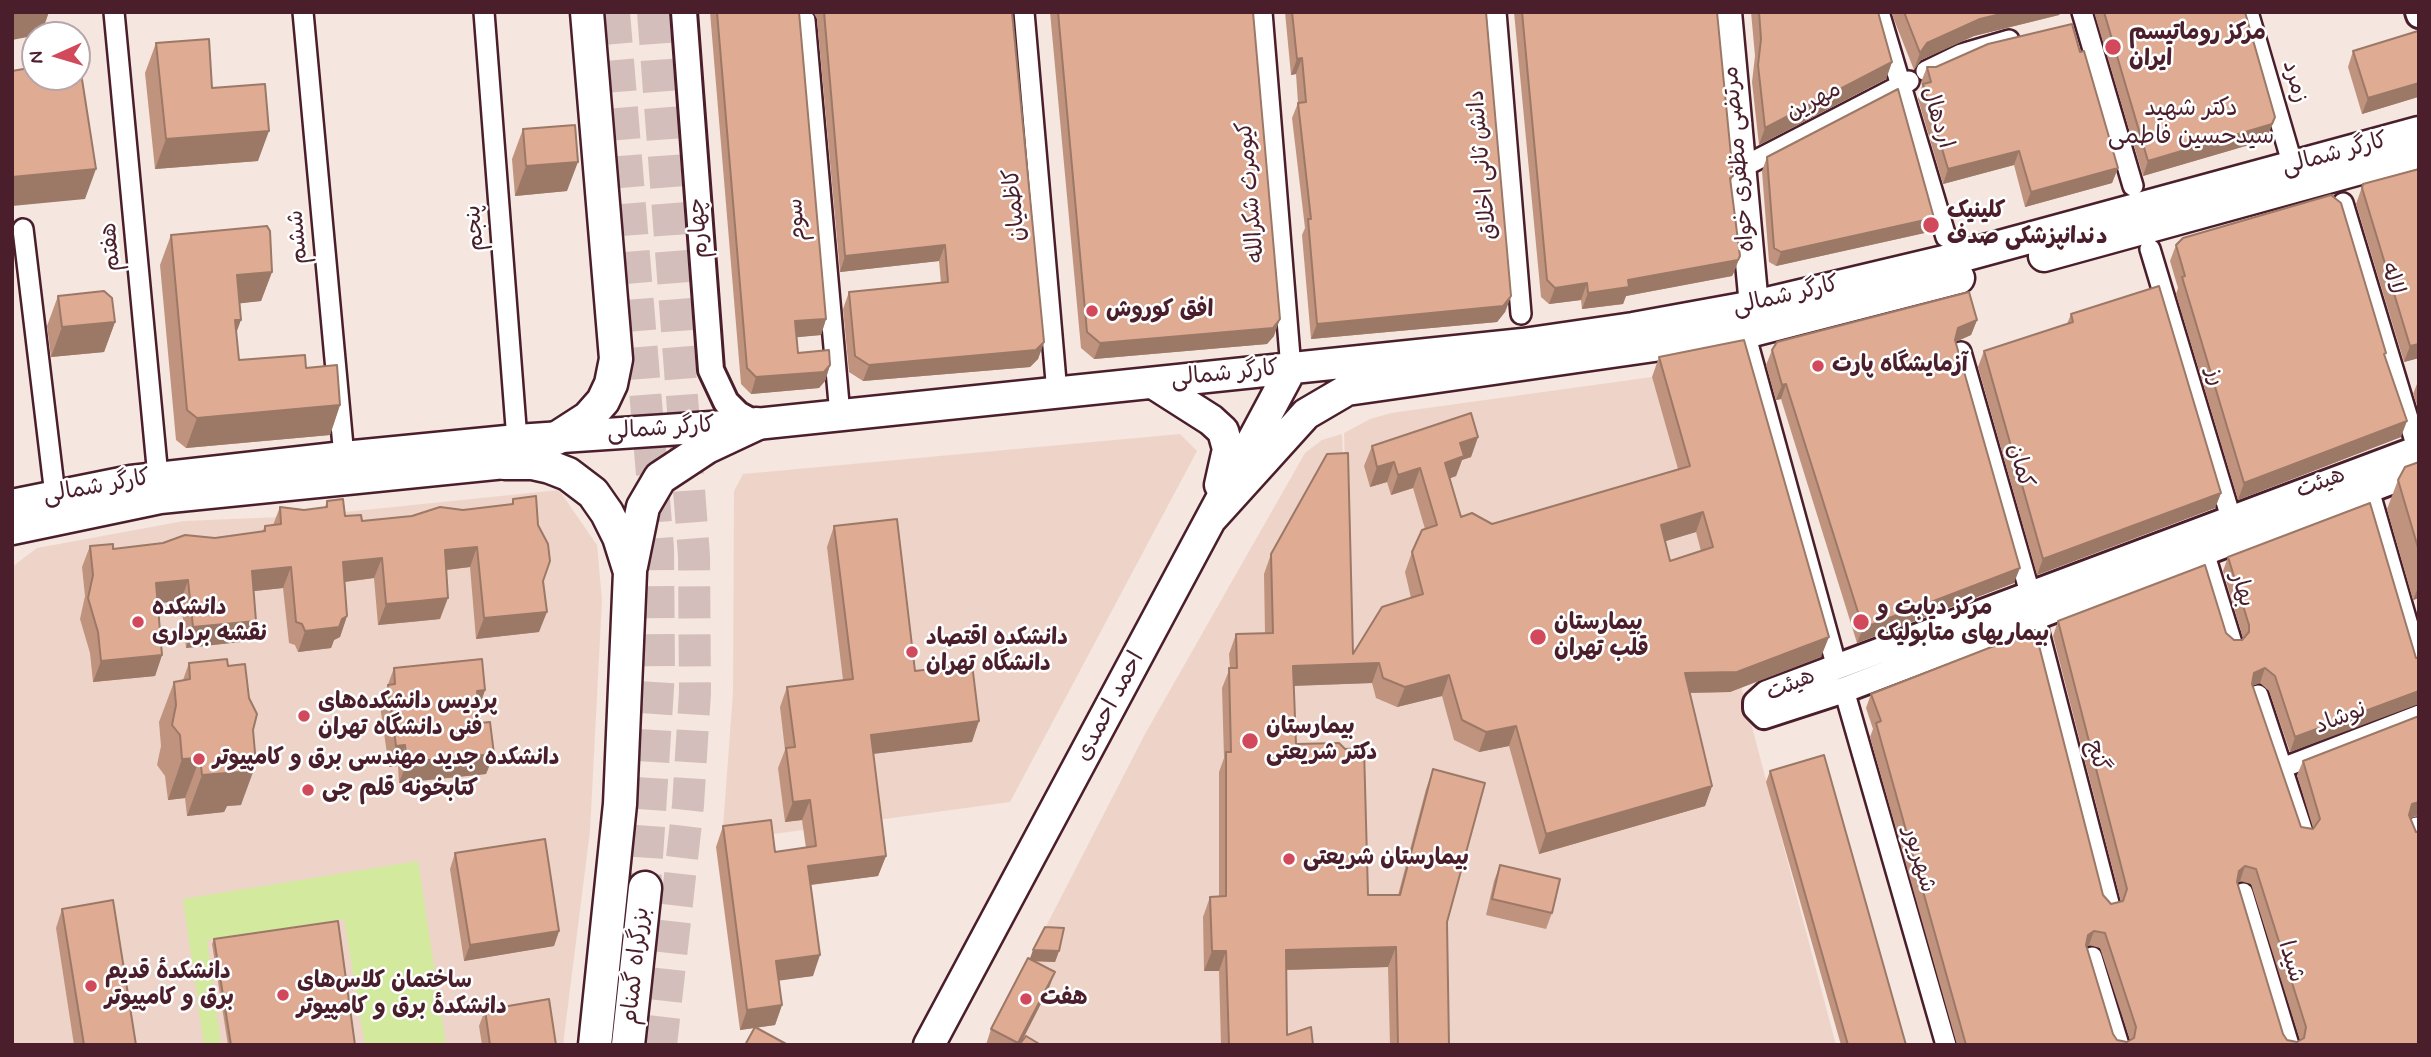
<!DOCTYPE html>
<html>
<head>
<meta charset="utf-8">
<style>
  body { margin:0 }
  #map { position:relative; width:2431px; height:1057px; overflow:hidden; background:#f5e6df; font-family:Mynerve,sans-serif }
  canvas { display:block }
  .frame { position:absolute; inset:0; border:14px solid #4a1f2b; pointer-events:none }
  .north { position:absolute; left:21px; top:21px; width:70px; height:70px; box-sizing:border-box; background:#fff; border:2px solid #b7a5aa; border-radius:50%; rotate:266deg; font-size:19px; font-weight:700; line-height:28px; text-align:center; color:#4a1f2b }
  .north::after { content:''; display:block; margin:auto; width:24px; height:32px; background:#d1495b; clip-path:polygon(50% 0,100% 100%,50% 72%,0 100%) }
</style>
</head>
<body>
<div id="map">
<canvas width="2431" height="1057"></canvas>
<div class="frame"></div>
<div class="north">N</div>
</div>
<script>
const context = document.querySelector('canvas').getContext('2d');
context.lineJoin = 'round';
function fill(path, color) { context.fillStyle = color; context.fill(path, 'evenodd'); }
const poly = rows => new Path2D(rows.map(r => 'M' + r).join(''));
function trace(path, color, width, dash) { context.strokeStyle = color; context.lineWidth = width; context.lineCap = dash ? 'butt' : 'round'; context.setLineDash(dash || []); context.stroke(path); }
function drawText(font, color, halo, rows, align = 'center') {
  context.font = font + ' Mynerve,"Playpen Sans Arabic",sans-serif'; context.lineWidth = 5; context.setLineDash([]); context.textBaseline = 'middle'; context.strokeStyle = halo; context.fillStyle = color; for (const [text, x, y, turn = 0] of rows) {
    context.save(); context.translate(x, y); context.rotate((+turn || 0) * Math.PI / 180); context.textAlign = isNaN(turn) ? turn : align; if (halo) context.strokeText(text, 0, 0); context.fillText(text, 0, 0); context.restore();
  }
}
const built = poly([
  [1652,377,1742,689,1836,1045,985,1045,1145,734,1305,453,1322,440,1342,434,1349,597,1344,433,1370,419,1391,413],
  [1180,434,1197,451,1010,802,722,841,733,692,734,491,743,474],
  [559,490,597,545,602,600,590,831,563,1045,12,1045,12,567,37,548,184,521,306,516]
]);
const green = poly([
  [418,861,446,1045,365,1045,344,919,207,940,221,1045,204,1045,183,899]
]);
const trunkTunnel = poly([
  [614,12,658,548,659,673,645,888],
  [653,12,694,556,695,692,688,805,661,1045]
]);
const minor = poly([
  [114,12,158,477],
  [303,12,344,457],
  [484,12,517,440],
  [1024,12,1057,393],
  [1262,12,1291,369],
  [1496,12,1521,314],
  [1879,12,1946,237],
  [2082,12,2133,186],
  [2248,12,2293,166],
  [805,20,840,415],
  [1926,71,1961,54,2009,40],
  [1741,168,1909,81],
  [2343,203,2417,448],
  [23,229,55,495],
  [2150,249,2231,518],
  [1745,333,1837,668],
  [1961,352,2030,593],
  [2369,490,2419,663],
  [2204,552,2232,643],
  [2035,617,2110,907],
  [1844,690,1946,1045],
  [2258,695,2303,832],
  [2282,768,2419,715],
  [2416,827,2419,837],
  [2243,893,2289,1045],
  [2092,957,2119,1045]
]);
const tertiary = poly([
  [684,12,711,370,726,402,738,414,756,424],
  [2418,12,2419,15],
  [2419,448,1767,693,1756,703,1756,708,1764,716,1844,690,2419,471]
]);
const secondary = poly([
  [1727,12,1754,306]
]);
const primary = poly([
  [2044,256,2411,155],
  [1153,383,1211,420,1223,431,1228,449,1220,485],
  [12,505,131,481,344,457,517,440,756,424,1523,344,1633,328,1754,306,1952,259,2419,132],
  [1211,519,1306,414,1347,390,1745,333,1959,278],
  [12,529,160,498,505,463],
  [929,1045,1291,369]
]);
const trunk = poly([
  [557,438,588,418,603,401,611,384,616,359,587,12],
  [505,463,532,463,550,467,568,474,593,493,607,513,619,537,630,572,620,804,595,1045],
  [631,566,643,507,660,478,707,447,756,424],
  [628,1045,645,888]
]);
const wall = poly([
  [710,12,799,12,826,319,821,335,796,337,798,353,830,365,825,381,819,388,751,394,741,384],
  [813,12,1012,12,1044,342,1038,359,1030,367,863,381,849,372,843,309,849,292,941,283,939,261,840,272,817,19],
  [1050,12,1253,12,1274,336,1267,344,1094,359,1081,348],
  [1285,12,1486,12,1511,296,1505,312,1497,322,1311,339,1302,235,1305,228,1292,118,1298,103,1296,74,1291,75],
  [1514,12,1717,12,1733,176,1730,183,1740,256,1734,272,1732,276,1626,296,1623,304,1582,309,1581,300,1549,304,1541,297],
  [1751,12,1878,12,1892,62,1886,79,1759,145,1752,82,1755,56],
  [1891,12,2061,12,2059,15,1974,36,1921,60,1914,70],
  [2094,12,2245,12,2275,117,2266,140,2143,176],
  [156,43,212,88,258,161,155,169,145,73],
  [2353,51,2418,97,2362,114,2348,67],
  [1927,67,2118,168,2112,183,2025,207,2014,165,1943,184,1918,99,1922,86,1921,82],
  [523,129,567,191,515,196,512,159],
  [1767,157,1934,218,1929,232,1776,266,1769,262,1762,171],
  [2363,184,2419,358,2404,362,2356,204],
  [171,235,272,272,261,301,239,303,236,331,239,360,306,368,340,405,330,435,186,448,176,440,160,265],
  [2176,245,2385,357,2401,437,2238,500,2176,294,2178,288,2170,261],
  [58,296,115,322,104,352,51,357,47,326],
  [2071,314,2221,493,2215,508,2037,575,1978,367,1984,351,2067,324],
  [1977,320,1971,335,1955,342,2014,583,1857,643,1781,399,1776,400,1766,365,1772,350],
  [1659,357,1821,657,1730,692,1690,693,1712,786,1705,806,1539,854,1509,746,1479,752,1454,740,1442,696,1397,707,1376,698,1372,683,1294,686,1296,744,1368,895,1398,895,1426,789,1433,769,1447,922,1449,1045,1390,1045,1388,967,1286,970,1287,1035,1313,1045,1221,1045,1219,971,1204,971,1203,917,1210,897,1219,896,1219,772,1224,758,1222,688,1230,668,1229,654,1236,634,1265,633,1264,574,1271,554,1353,654,1411,598,1405,572,1412,552,1425,529,1413,488,1391,495,1387,482,1370,487,1364,466,1372,446,1478,437,1471,457,1462,460,1456,476,1450,478,1461,517,1492,524,1678,469,1652,377],
  [1696,532,1701,551,1670,561,1665,541],
  [2419,379,2419,411,2413,394],
  [2419,462,2419,598,2413,600,2387,509,2398,480],
  [513,499,543,581,539,632,476,639,470,567,446,570,440,619,411,622,378,625,374,578,345,582,347,616,340,637,334,640,331,648,298,652,295,645,289,643,283,588,254,591,249,641,186,648,181,601,158,603,162,655,155,676,93,682,90,653,80,619,85,596,82,567,90,546,113,549,262,532,265,526,273,525,280,507,304,510,325,507,327,501,345,516,362,521,511,505],
  [834,526,915,671,972,742,873,754,886,856,878,876,811,885,813,976,779,980,782,1005,775,1025,740,1030,716,847,723,826,775,852,806,848,802,820,785,822,778,768,785,750,780,707,787,687,843,680,827,547],
  [2228,557,2416,658,2290,752,2269,691,2260,683,2252,686,2301,827,2313,828,2297,775,2303,761,2419,716,2419,816,2411,818,2419,1045,1957,1045,1870,737,1873,729,1866,708,1871,694,2103,895,2111,904,2121,902,2053,636,2058,621,2234,640,2242,640,2243,638,2223,571],
  [2240,881,2251,884,2300,1040,2297,1042,2287,1040,2283,1034,2237,883],
  [2089,945,2100,948,2130,1040,2127,1042,2117,1040,2113,1034,2086,947],
  [189,663,228,666,253,730,241,805,227,806,224,812,187,816,185,798,168,800,165,776,157,765,161,746,159,722,174,682,183,680],
  [394,668,485,690,479,708,480,723,494,754,486,774,399,783,398,766,389,767,380,706],
  [1770,771,1906,1045,1841,1045,1766,782],
  [455,853,559,931,554,946,464,961,450,869],
  [1500,865,1552,913,1546,929,1486,915,1494,881],
  [62,909,136,1045,74,1045,56,928],
  [214,939,355,1045,228,1045,212,944],
  [1059,951,1055,962,1034,961,1049,988,1020,1043,1041,1045,986,1045,991,1029,1030,959],
  [485,1010,556,1045,482,1045,479,1026]
]);
const shadedWall = poly([
  [12,12,49,12,43,29,38,35,12,40],
  [2009,12,2061,12,2059,15,1974,36,1921,60,1914,70,1920,53,1927,43,1980,19],
  [1302,58,1296,74,1291,75,1297,59],
  [1892,62,1886,79,1759,145,1765,128],
  [2419,83,2418,97,2362,114,2368,98],
  [2275,117,2266,140,2143,176,2148,161],
  [269,131,258,161,155,169,166,139],
  [2019,151,2014,165,1943,184,1948,169],
  [578,162,567,191,515,196,526,166],
  [2118,168,2112,183,2025,207,2031,192],
  [96,169,85,199,12,206,12,177],
  [1934,218,1929,232,1776,266,1781,252],
  [945,245,939,261,840,272,845,256],
  [1740,256,1734,272,1732,276,1626,296,1623,304,1582,309,1588,293,1628,280],
  [272,272,261,301,226,305,237,275],
  [1587,283,1581,300,1549,304,1555,288],
  [1511,296,1505,312,1497,322,1311,339,1317,324],
  [826,319,821,335,789,338,795,321],
  [1280,319,1274,336,1267,344,1094,359,1100,343],
  [235,320,241,320,230,350],
  [1977,320,1971,335,1953,343,1958,328],
  [115,322,104,352,51,357,62,327],
  [1044,342,1038,359,1030,367,863,381,869,365],
  [2419,344,2419,358,2404,362,2410,346],
  [830,365,825,381,819,388,751,394,756,377],
  [1786,384,1781,399,1776,400,1782,385],
  [340,405,330,435,186,448,197,418],
  [2407,421,2401,437,2238,500,2244,483],
  [1478,437,1471,457,1462,460,1456,476,1438,483,1445,463,1460,443],
  [1394,462,1387,482,1370,487,1377,467],
  [1420,468,1413,488,1391,495,1398,475],
  [2221,493,2215,508,2037,575,2043,559],
  [1703,512,1696,532,1653,545,1661,525],
  [477,547,470,567,437,571,445,550],
  [382,558,374,578,335,583,343,562],
  [291,567,283,588,245,592,252,571],
  [2020,568,2014,583,1857,643,1863,628],
  [188,580,181,601,149,604,156,583],
  [2419,585,2419,598,2413,600],
  [448,598,440,619,378,625,386,604],
  [547,612,539,632,476,639,484,618],
  [347,616,340,637,334,640,331,648,298,652,305,631],
  [256,621,249,641,186,648,193,627],
  [1829,637,1821,657,1730,692,1678,693,1685,673],
  [162,655,155,676,93,682,101,661],
  [1379,663,1372,683,1286,686,1293,666],
  [2265,668,2260,683,2248,687,2254,673],
  [1449,675,1442,696,1397,707,1405,687],
  [485,690,478,711,477,691],
  [2419,691,2419,704,2290,752,2295,737],
  [979,721,972,742,863,755,871,735],
  [1516,726,1509,746,1479,752,1486,732],
  [405,745,398,766,389,767,396,746],
  [494,754,486,774,399,783,407,762],
  [200,758,185,798,168,800,182,759],
  [256,764,241,805,227,806,224,812,187,816,202,775,239,765],
  [1712,786,1705,806,1539,854,1546,834],
  [810,800,802,820,785,822,793,802],
  [2419,802,2418,815,2407,819,2412,804],
  [886,856,878,876,801,886,808,866],
  [2245,866,2240,881,2234,885,2239,871],
  [559,931,554,946,464,961,470,945],
  [2094,931,2089,945,2083,949,2088,935],
  [1396,947,1388,967,1279,970,1286,950],
  [1033,950,1059,951,1055,962,1029,961],
  [1212,951,1226,951,1219,971,1204,971],
  [820,955,813,976,769,982,776,961],
  [1055,972,1049,988,1020,1045,1017,1045],
  [782,1005,775,1025,740,1030,747,1010]
]);
const building = poly([
  [717,12,799,12,826,319,795,321,798,353,829,350,830,365,824,372,756,377,747,368,717,12],
  [824,12,1012,12,1044,342,1036,350,869,365,855,356,849,292,948,282,945,245,845,256,824,12],
  [1058,12,1253,12,1280,319,1273,328,1100,343,1087,332,1058,12],
  [1292,12,1486,12,1511,296,1503,306,1317,324,1308,219,1311,219,1298,103,1306,102,1302,58,1297,59,1292,12],
  [1522,12,1717,12,1733,176,1730,178,1740,256,1738,260,1628,280,1629,287,1588,293,1587,283,1555,288,1547,280,1522,12],
  [1759,12,1878,12,1892,62,1765,128,1758,65,1761,39,1759,12],
  [1904,12,2009,12,1980,19,1927,43,1920,53,1904,12],
  [2104,12,2245,12,2275,117,2272,124,2148,161,2104,12],
  [2072,24,2080,52,2084,51,2118,168,2031,192,2019,151,1948,169,1923,84,1931,82,1927,67,1936,67,1988,44,2072,24],
  [2418,31,2419,83,2368,98,2353,51,2418,31],
  [209,39,212,88,265,84,269,131,166,139,156,43,209,39],
  [79,60,96,169,12,177,12,71,35,67,35,77,77,77,77,61,79,60],
  [1898,89,1934,218,1781,252,1774,248,1767,157,1898,89],
  [575,125,578,162,526,166,523,129,575,125],
  [2419,169,2419,344,2410,346,2362,188,2363,184,2419,169],
  [2331,195,2341,203,2386,353,2384,354,2407,421,2244,483,2182,277,2185,276,2176,245,2183,238,2331,195],
  [267,226,270,231,272,272,237,275,241,320,235,320,239,360,305,355,306,368,337,365,340,405,197,418,187,410,171,235,267,226],
  [2159,286,2221,493,2043,559,1984,351,2073,322,2071,314,2159,286],
  [104,291,112,298,115,322,62,327,58,296,104,291],
  [1969,292,1977,320,1958,328,1955,340,2020,568,1863,628,1786,384,1782,385,1772,350,1777,342,1969,292],
  [1744,340,1829,637,1737,672,1685,673,1712,786,1546,834,1516,726,1486,732,1462,720,1449,675,1405,687,1383,678,1379,663,1293,666,1296,744,1339,743,1345,749,1364,748,1368,895,1400,895,1433,769,1485,783,1447,922,1449,1045,1398,1045,1396,947,1286,950,1287,1035,1311,1027,1313,1045,1229,1045,1226,951,1212,951,1210,897,1226,896,1226,752,1231,752,1229,668,1237,668,1236,634,1273,633,1271,554,1327,454,1348,453,1353,654,1382,607,1423,594,1412,552,1422,530,1437,525,1420,468,1398,475,1394,462,1377,467,1372,446,1471,413,1478,437,1460,443,1464,456,1445,463,1461,517,1472,513,1492,524,1690,466,1659,357,1744,340],
  [1703,512,1713,547,1670,561,1661,525,1703,512],
  [2419,462,2419,551,2398,480,2405,467,2419,462],
  [536,496,538,525,548,544,550,561,543,581,547,612,484,618,477,547,445,550,448,598,419,601,386,604,382,558,343,562,347,616,342,619,339,627,305,631,302,624,296,622,291,567,252,571,256,621,193,627,188,580,156,583,162,655,101,661,98,632,88,598,93,575,90,546,113,544,113,549,163,543,185,535,215,538,265,531,265,526,281,524,280,507,304,510,327,507,327,501,343,499,345,516,361,515,362,521,412,516,440,507,463,510,513,504,513,499,536,496],
  [2370,503,2416,658,2419,658,2419,691,2295,737,2275,676,2265,668,2254,673,2252,684,2301,827,2313,829,2320,819,2303,761,2419,716,2419,802,2412,804,2409,815,2416,832,2419,832,2419,1045,1966,1045,1876,723,1881,721,1871,694,2035,630,2103,895,2111,904,2123,901,2127,889,2058,621,2205,565,2226,633,2234,640,2242,640,2249,632,2249,625,2228,557,2370,503],
  [2245,866,2256,869,2306,1027,2304,1038,2297,1042,2287,1040,2283,1034,2237,882,2239,871,2245,866],
  [2094,931,2105,933,2136,1027,2134,1038,2127,1042,2117,1040,2113,1034,2086,945,2088,935,2094,931],
  [897,519,915,671,972,664,979,721,871,735,886,856,808,866,820,955,776,961,782,1005,747,1010,723,826,771,820,775,852,816,846,810,800,793,802,786,748,795,747,787,687,853,679,834,526,897,519],
  [227,659,228,666,245,664,249,698,257,714,253,730,256,764,239,765,239,772,202,775,200,758,182,759,180,735,172,725,176,705,174,682,190,679,189,663,227,659],
  [482,659,485,690,477,691,480,723,490,722,494,754,407,762,405,745,396,746,388,685,395,684,394,668,482,659],
  [1824,755,1906,1045,1848,1045,1770,771,1824,755],
  [545,839,559,931,470,945,455,853,545,839],
  [1500,865,1560,879,1552,913,1492,899,1500,865],
  [113,900,136,1045,84,1045,62,909,113,900],
  [338,921,355,1045,231,1045,214,939,338,921],
  [1045,927,1064,928,1059,951,1033,950,1045,927],
  [1028,958,1055,972,1018,1043,991,1029,1028,958],
  [549,999,556,1045,490,1045,485,1010,549,999],
  [755,1027,788,1045,745,1045,755,1027],
  [1026,1036,1041,1045,1019,1045,1026,1036]
]);
const markers = [
  [2113,47,9,"#d1495b"],
  [1931,225,9,"#d1495b"],
  [1092,311,7,"#d1495b"],
  [1818,366,7,"#d1495b"],
  [138,622,7,"#d1495b"],
  [1861,622,9,"#d1495b"],
  [1538,637,9,"#d1495b"],
  [912,652,7,"#d1495b"],
  [304,716,7,"#d1495b"],
  [1250,741,9,"#d1495b"],
  [199,759,7,"#d1495b"],
  [308,790,7,"#d1495b"],
  [1289,859,7,"#d1495b"],
  [91,986,7,"#d1495b"],
  [283,995,7,"#d1495b"],
  [1026,999,7,"#d1495b"]
];
const poiNames = [
  ["مرکز روماتیسم",2129,34],
  ["ایران",2129,60],
  ["کلینیک",1947,212],
  ["دندانپزشکی صدف",1947,238],
  ["افق کوروش",1106,311],
  ["آزمایشگاه پارت",1832,366],
  ["دانشکده",152,609],
  ["نقشه برداری",152,635],
  ["مرکز دیابت و",1877,609],
  ["بیماریهای متابولیک",1877,635],
  ["بیمارستان",1554,624],
  ["قلب تهران",1554,650],
  ["دانشکده اقتصاد",926,639],
  ["دانشگاه تهران",926,665],
  ["پردیس دانشکده‌های",318,703],
  ["فنی دانشگاه تهران",318,729],
  ["بیمارستان",1266,728],
  ["دکتر شریعتی",1266,754],
  ["دانشکده جدید مهندسی برق و کامپیوتر",213,759],
  ["کتابخونه قلم چی",322,790],
  ["بیمارستان شریعتی",1303,859],
  ["دانشکدهٔ قدیم",105,973],
  ["برق و کامپیوتر",105,999],
  ["ساختمان کلاس‌های",297,982],
  ["دانشکدهٔ برق و کامپیوتر",297,1008],
  ["هفت",1040,999]
];
const streetNames = [
  ["زمرد",2294,82,74],
  ["مهرین",1814,102,-27],
  ["اردهال",1936,118,73],
  ["کارگر شمالی",2335,155,-15],
  ["مرتضی مظفری خواه",1740,159,-95],
  ["دانش ثانی اخلاق",1484,165,-95],
  ["کیومرث شکرالله",1252,192,-95],
  ["کاظمیان",1016,205,-95],
  ["سوم",798,220,-95],
  ["پنجم",476,228,-95],
  ["چهارم",700,228,-94],
  ["ششم",299,237,-95],
  ["هفتم",112,247,-95],
  ["لاله",2391,279,73],
  ["کارگر شمالی",1786,297,-13],
  ["کارگر شمالی",1225,375,-6],
  ["رز",2214,377,73],
  ["کارگر شمالی",661,430,-4],
  ["کمان",2019,466,74],
  ["هیئت",2321,484,-21],
  ["کارگر شمالی",97,488,-10],
  ["بهار",2241,590,73],
  ["هیئت",1791,686,-23],
  ["احمد احمدی",1111,707,-62],
  ["نوشاد",2341,719,-21],
  ["گنج",2096,756,76],
  ["شهریور",1918,860,74],
  ["شیدا",2290,962,73],
  ["بزرگراه گمنام",637,966,-84]
];
const neighbourhoodNames = [
  ["دکتر شهید",2191,110],
  ["سیدحسین فاطمی",2191,138]
];
fill(built, '#eed4c8');
fill(green, '#d2e99e');
trace(trunkTunnel, '#d3bebb', 32, [32, 16]);
trace(minor, '#4a1f2b', 24);
trace(tertiary, '#4a1f2b', 30);
trace(secondary, '#4a1f2b', 33);
trace(primary, '#4a1f2b', 35);
trace(trunk, '#4a1f2b', 37);
trace(minor, '#fff', 19);
trace(tertiary, '#fff', 24);
trace(secondary, '#fff', 28);
trace(primary, '#fff', 30);
trace(trunk, '#fff', 32);
fill(wall, '#c0937e');
fill(shadedWall, '#9c7867');
fill(building, '#dfab93');
trace(building, '#9c7867', 2);
for (const [x, y, r, color] of markers) { const dot = new Path2D(); dot.arc(x, y, r, 0, 2 * Math.PI); context.fillStyle = color; context.fill(dot); trace(dot, '#fff', 2.5); }
drawText('bold 23px', '#4a1f2b', '#fff', poiNames, 'left');
drawText('23px', '#4a1f2b', '#fff', streetNames);
drawText('24px', '#4a1f2b', '#fff', neighbourhoodNames);
</script>
</body>
</html>
